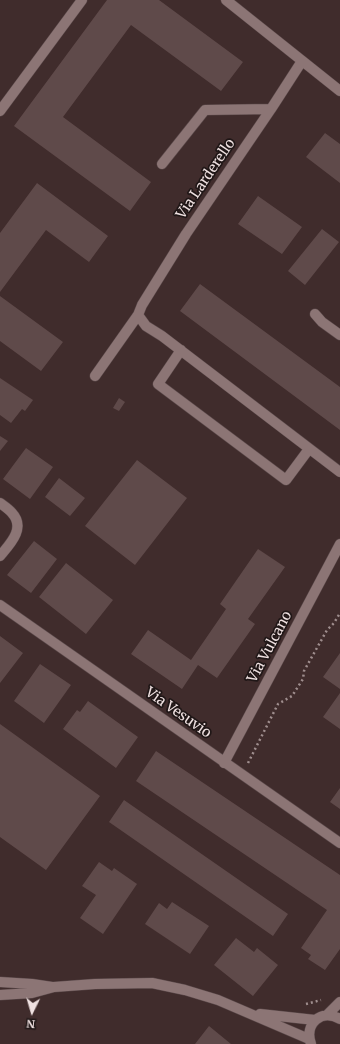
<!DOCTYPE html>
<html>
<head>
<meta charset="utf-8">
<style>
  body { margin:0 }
  #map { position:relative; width:340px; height:1044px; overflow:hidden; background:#402c2c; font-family:Merriweather,serif }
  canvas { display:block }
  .north { position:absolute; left:12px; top:992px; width:40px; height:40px; -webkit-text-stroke:3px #201717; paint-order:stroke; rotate:185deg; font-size:11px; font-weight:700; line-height:16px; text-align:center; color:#efe1e1 }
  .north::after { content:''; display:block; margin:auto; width:14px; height:18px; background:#efe1e1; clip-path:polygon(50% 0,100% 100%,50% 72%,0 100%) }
</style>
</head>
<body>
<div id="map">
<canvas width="340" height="1044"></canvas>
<div class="north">N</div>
</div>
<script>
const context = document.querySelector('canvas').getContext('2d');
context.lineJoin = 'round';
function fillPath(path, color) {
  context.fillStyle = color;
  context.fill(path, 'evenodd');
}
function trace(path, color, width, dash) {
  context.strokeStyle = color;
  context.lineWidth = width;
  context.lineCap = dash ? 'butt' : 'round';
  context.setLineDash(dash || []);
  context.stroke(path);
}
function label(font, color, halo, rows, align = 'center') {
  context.font = font + ' Merriweather,serif';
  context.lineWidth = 3.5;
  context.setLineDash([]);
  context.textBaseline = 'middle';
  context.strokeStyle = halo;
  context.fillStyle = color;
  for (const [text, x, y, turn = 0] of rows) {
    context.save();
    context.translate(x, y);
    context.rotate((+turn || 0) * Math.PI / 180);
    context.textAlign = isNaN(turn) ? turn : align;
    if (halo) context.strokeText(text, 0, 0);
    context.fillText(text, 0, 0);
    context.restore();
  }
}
fillPath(new Path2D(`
  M107,0H159L243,62L221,91L131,25L63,117L151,182L130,211L14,126Z
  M325,133L340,144V183L306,157Z
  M37,183L108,236L89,262L46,230L0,292V233Z
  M258,196L302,227L282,254L238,224Z
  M322,229L339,242L305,285L288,271Z
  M200,284L340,387V430L180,311Z
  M0,296L63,342L41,371L0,341Z
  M0,378L33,400L25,411L22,409L11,423L0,415Z
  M119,398L125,402L119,411L113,408Z
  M0,436L8,441L0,451Z
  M26,448L53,467L30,499L3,479Z
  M137,460L187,498L135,565L85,526Z
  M59,478L85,498L70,516L45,497Z
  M34,541L57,559L31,593L7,575Z
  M258,549L285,567L248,619L255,624L217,678L198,665L182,689L131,654L148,630L191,660L226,609L220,604Z
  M66,563L113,600L86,634L39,597Z
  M0,636L23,653L0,683Z
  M340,653V689L323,677Z
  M40,664L71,685L44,723L14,701Z
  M340,693V729L323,717Z
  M88,701L138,737L116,768L63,729L77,710L80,712Z
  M0,724L100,796L46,870L0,837Z
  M156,751L340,875V949L325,970L308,959L311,955L301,948L327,910L136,781Z
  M340,788V809L330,802Z
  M124,800L288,914L273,936L109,822Z
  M99,862L112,871L114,868L137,884L103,934L80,918L96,895L82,886Z
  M172,902L209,926L190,954L145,924L159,903L167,909Z
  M236,938L254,952L257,948L278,965L253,996L214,965Z
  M209,1026L231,1044H195Z`), '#5f4a4a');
const minor = new Path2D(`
  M226,0L340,91
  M0,111L82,0
  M162,164L205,110L271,109
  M315,314L322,322L340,335
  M138,315L146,326L162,336L340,472
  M181,350L158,384L286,480L309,449
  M95,376L138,315L142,305L186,234L271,109L302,61
  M0,503C4,506 9,509 12,513C26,528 10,544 0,556
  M0,605L340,843
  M224,763L340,544
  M0,982L32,984L52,987
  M0,995L32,993L54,987L95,984L152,983L185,990L218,1000L309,1039
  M260,1014L315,1020
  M327,1015L340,1002
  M311,1044C304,1024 321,1008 340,1019`);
trace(minor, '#5a494a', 11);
trace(new Path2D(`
  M248,763L278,704L292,696L303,679L304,671L327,630L334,623L340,613
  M306,1004L321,1000`), '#9f8e8e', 2.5, [2, 3]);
trace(minor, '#8c7575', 10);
label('14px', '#efe1e1', '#201717', [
  ["Via Larderello",206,179,-56],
  ["Via Vulcano",270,647,-62],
  ["Via Vesuvio",178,713,35]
]);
</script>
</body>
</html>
